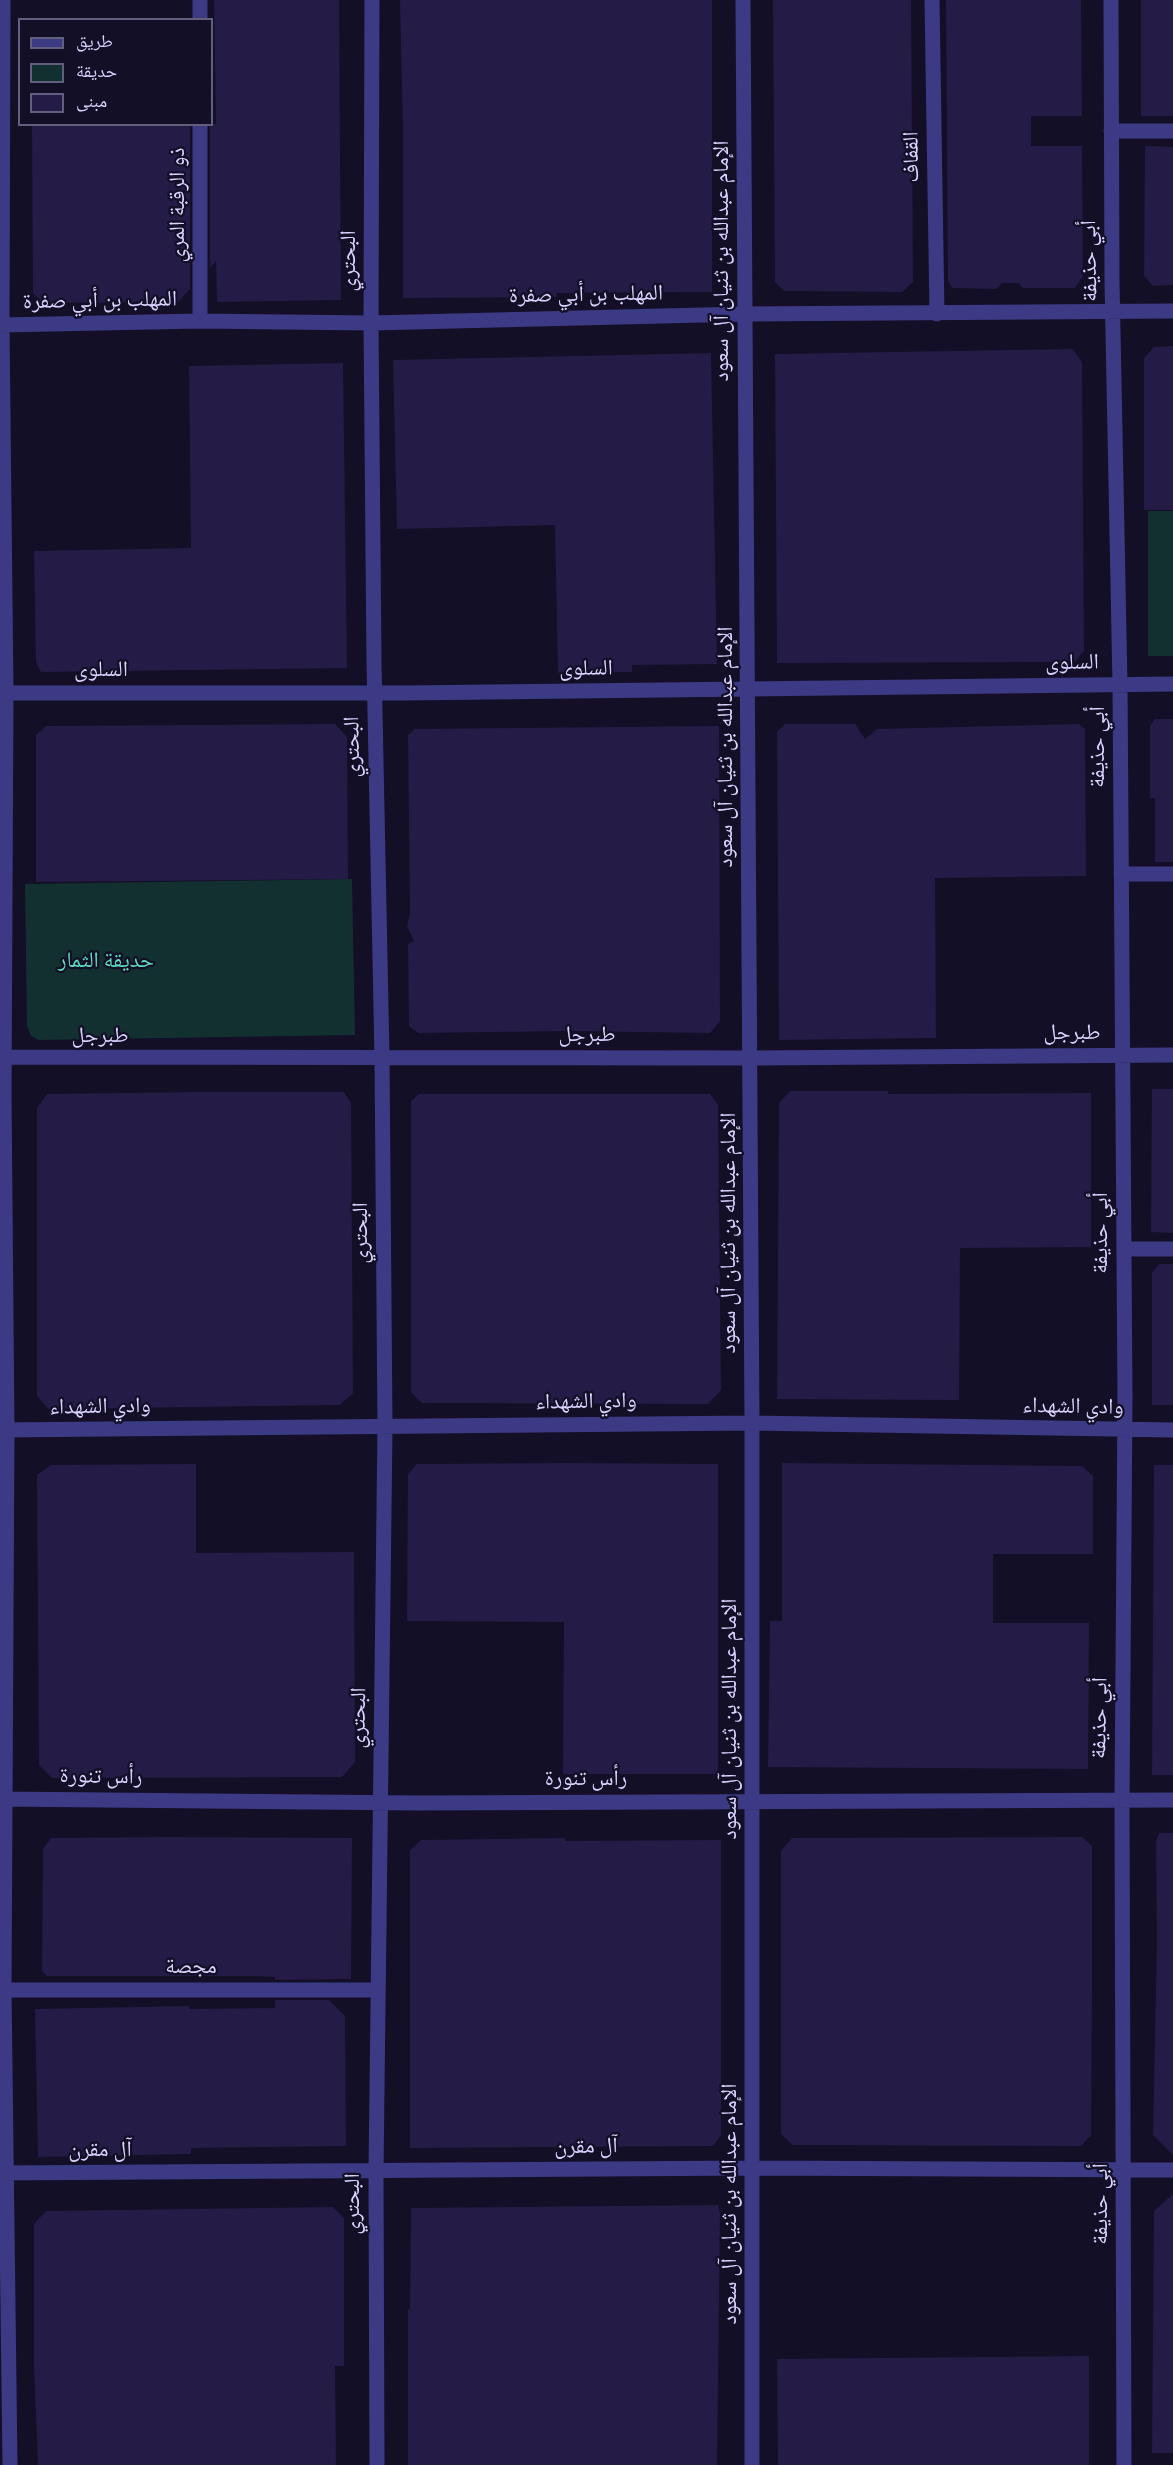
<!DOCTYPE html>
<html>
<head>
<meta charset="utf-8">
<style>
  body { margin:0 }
  #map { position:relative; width:1173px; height:2465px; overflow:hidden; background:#130f26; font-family:Signika,"Noto Naskh Arabic",sans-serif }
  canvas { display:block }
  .legend { position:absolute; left:18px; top:18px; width:195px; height:108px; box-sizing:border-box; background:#130f26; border:2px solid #625e7d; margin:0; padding:8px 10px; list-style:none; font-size:18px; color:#d9d4ff }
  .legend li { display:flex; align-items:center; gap:12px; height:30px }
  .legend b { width:30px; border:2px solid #625e7d }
</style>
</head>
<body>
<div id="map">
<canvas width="1173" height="2465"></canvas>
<ul class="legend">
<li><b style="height:8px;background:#3d3a85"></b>طريق</li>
<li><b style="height:16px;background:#12302f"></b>حديقة</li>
<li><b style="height:16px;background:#241b47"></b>مبنى</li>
</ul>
</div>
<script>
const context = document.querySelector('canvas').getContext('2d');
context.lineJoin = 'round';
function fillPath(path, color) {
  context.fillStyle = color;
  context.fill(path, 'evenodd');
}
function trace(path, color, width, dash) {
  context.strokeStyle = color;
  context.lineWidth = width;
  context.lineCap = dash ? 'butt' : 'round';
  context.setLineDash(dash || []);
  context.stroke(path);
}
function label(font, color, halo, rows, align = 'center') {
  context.font = font + ' Signika,"Noto Naskh Arabic",sans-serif';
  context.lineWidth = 4.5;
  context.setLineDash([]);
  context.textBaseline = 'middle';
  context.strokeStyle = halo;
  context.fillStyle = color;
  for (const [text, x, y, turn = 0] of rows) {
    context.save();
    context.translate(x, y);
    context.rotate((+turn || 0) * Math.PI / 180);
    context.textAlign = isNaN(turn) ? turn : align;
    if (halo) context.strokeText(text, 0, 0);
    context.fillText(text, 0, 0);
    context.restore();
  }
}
fillPath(new Path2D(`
  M1148,511H1173V656H1148Z
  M352,879L355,1035L39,1040L31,1036L27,1026L25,884Z`), '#12302f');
fillPath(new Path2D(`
  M214,0H339L341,300L217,302L216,261L210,268V124H216Z
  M400,0H712V292L557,293V297L403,298V134Z
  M773,0H911L913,282L902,292L784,291L775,282Z
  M946,0H1081L1082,116H1031V146H1082L1083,276L1075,288H1023L1018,283H1002L996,289L952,288L948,281Z
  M1141,0H1173V116H1141Z
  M32,124H190V289L178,302L43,303L33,293Z
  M1145,146L1173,147V285L1153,286L1144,276Z
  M1173,346V510H1144V358L1154,347Z
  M1073,349L1082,362L1084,651L1075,662L777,663L775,354Z
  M711,353L717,664L632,665V672L558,673L555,525L397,529L393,360Z
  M343,363L347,668L41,672L36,662L34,551L191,548L189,366Z
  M1155,719H1173V862H1155V798H1150V726Z
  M335,724L347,737L348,879L36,882V735L46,726Z
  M785,724H855L865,739L877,729L1079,724L1085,729L1086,876L935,878L936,1038L779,1040L777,732Z
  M719,726L720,1021L710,1033L567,1031L418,1033L409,1026L408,944L414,941L407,926L410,913L408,735L415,729Z
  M1152,1089H1173V1233L1151,1232Z
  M790,1091H888V1094L1091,1093V1247L960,1248L959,1400L777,1399L779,1103Z
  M198,1092H344L351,1103L353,1393L340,1405L48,1409L37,1396V1108L47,1094Z
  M419,1094H710L718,1105L721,1390L708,1404L422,1403L411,1392V1101Z
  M1159,1264H1173V1405H1152V1273Z
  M567,1463L718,1464V1774H563L564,1622L407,1621L408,1474L417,1464Z
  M782,1463L1082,1466L1093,1476V1554H993V1623H1089L1088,1769L768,1767L770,1621H782Z
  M196,1464V1553L354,1552L355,1762L342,1777L52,1778L39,1765L37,1475L51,1465Z
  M1154,1465H1173V1775H1152Z
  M1159,1833H1173V2155L1153,2135L1157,1940L1156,1842Z
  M166,1837L352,1838L351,1979L275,1980V1977L255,1976H47L42,1971L43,1849L51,1838Z
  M1082,1837L1092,1846V1992L1091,2135L1081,2146L793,2145L781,2134V1851L792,1838Z
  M565,1838V1841L721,1840V2135L713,2146L410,2148V1850L421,1840Z
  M275,2000H329L345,2016L346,2146L191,2148V2154L38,2157L35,2009L189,2006V2009L275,2008Z
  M1173,2194V2453H1152L1154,2211Z
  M718,2205L720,2214L717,2465H408V2309H410L411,2208Z
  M333,2207L344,2218V2366H335L336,2465H38L34,2367V2224L46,2211Z
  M1089,2356V2465H778L777,2359Z`), '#241b47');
trace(new Path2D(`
  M3,0L2,325L6,693L4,1093L7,1430L4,1990L10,2465
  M200,0V20
  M372,0L371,323L374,662L382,1057L385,1427L376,2171L377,2465
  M743,0L752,1423V2465
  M932,0L937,314
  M1111,0L1112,282L1120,684L1125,1398L1122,1801L1124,2465
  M200,124V321
  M1111,131H1173
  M0,325L200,321L371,323L745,314L1173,311
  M0,693H405L1173,684
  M1121,874H1173
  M0,1057L750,1058L1173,1055
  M1124,1249H1173
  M0,1430L752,1423L1173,1430
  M0,1799L418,1803L1173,1800
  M4,1990H377
  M0,2173L753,2168L1173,2170`), '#3d3a85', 15);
label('22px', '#d9d4ff', '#130f26', [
  ["القفاف",912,157,-91],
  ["ذو الرقبة المري",178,205,-90],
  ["البحتري",349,261,-90],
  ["الإمام عبدالله بن ثنيان آل سعود",722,261,-90],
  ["أبي حذيفة",1090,261,-91],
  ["المهلب بن أبي صفرة",586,295,-1],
  ["المهلب بن أبي صفرة",100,301,-1],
  ["السلوى",1072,663,-1],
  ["السلوى",586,669,-1],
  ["السلوى",101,670],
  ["البحتري",353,747,-91],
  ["الإمام عبدالله بن ثنيان آل سعود",726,747,-90],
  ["أبي حذيفة",1098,747,-90],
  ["طبرجل",1072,1033],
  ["طبرجل",587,1035],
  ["طبرجل",100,1036],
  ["البحتري",361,1233,-90],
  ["الإمام عبدالله بن ثنيان آل سعود",729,1233,-90],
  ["أبي حذيفة",1101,1233,-90],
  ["وادي الشهداء",586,1402,-1],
  ["وادي الشهداء",100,1407,-1],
  ["وادي الشهداء",1073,1407,1],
  ["البحتري",359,1718,-89],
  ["أبي حذيفة",1100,1718,-89],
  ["الإمام عبدالله بن ثنيان آل سعود",730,1719,-90],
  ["رأس تنورة",101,1777,1],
  ["رأس تنورة",586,1779],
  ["مجصة",191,1967],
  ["آل مقرن",586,2147,-1],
  ["آل مقرن",100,2150],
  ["البحتري",353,2204,-90],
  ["الإمام عبدالله بن ثنيان آل سعود",730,2204,-90],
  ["أبي حذيفة",1101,2204,-90]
]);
label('22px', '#5fe0c0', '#130f26', [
  ["حديقة الثمار",106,961]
]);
</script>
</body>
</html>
